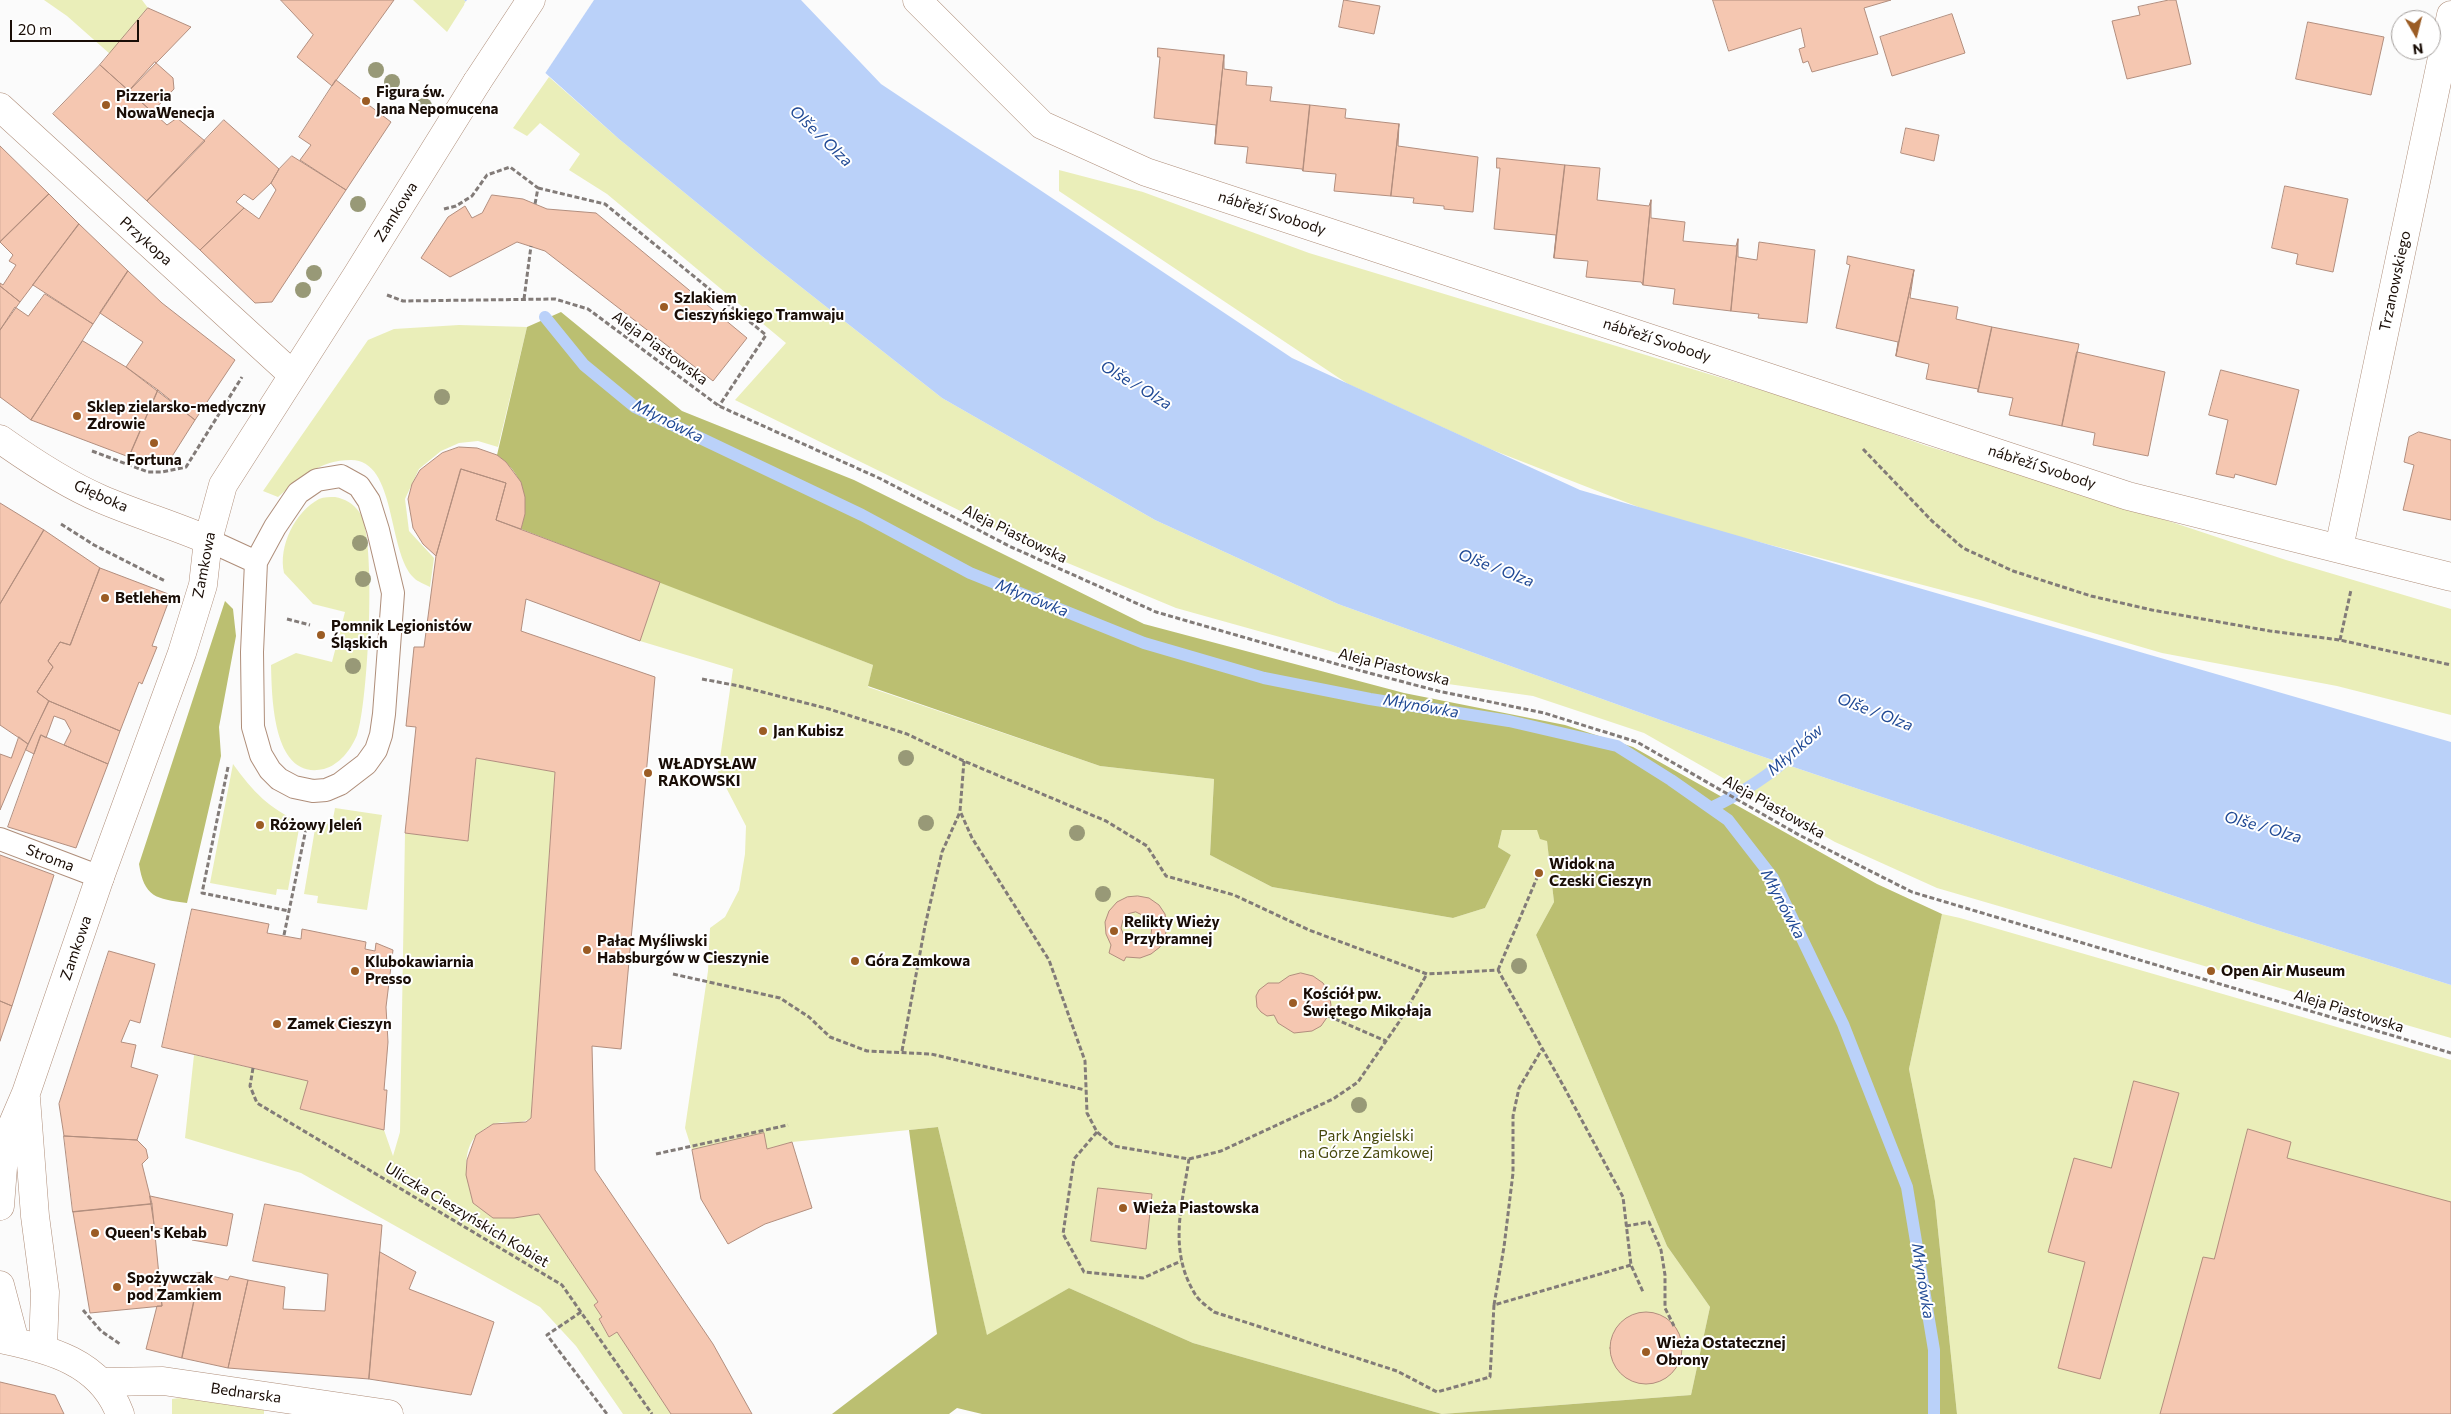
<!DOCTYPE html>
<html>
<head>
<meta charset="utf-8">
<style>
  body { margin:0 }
  #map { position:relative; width:2451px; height:1414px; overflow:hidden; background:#fbfbfb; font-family:Commissioner,sans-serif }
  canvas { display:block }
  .north { position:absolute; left:2391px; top:10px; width:50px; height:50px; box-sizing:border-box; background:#fff; border:1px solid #a39e9b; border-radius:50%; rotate:172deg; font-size:14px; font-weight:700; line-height:20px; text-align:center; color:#190d06 }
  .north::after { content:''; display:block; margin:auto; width:18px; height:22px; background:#9b5c24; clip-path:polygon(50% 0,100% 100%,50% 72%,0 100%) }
  .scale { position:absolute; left:10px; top:20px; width:129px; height:22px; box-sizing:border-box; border:2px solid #190d06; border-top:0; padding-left:6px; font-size:15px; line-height:18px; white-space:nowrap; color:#190d06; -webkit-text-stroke:4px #fff; paint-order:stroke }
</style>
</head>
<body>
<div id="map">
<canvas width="2451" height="1414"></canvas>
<div class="north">N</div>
<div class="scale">20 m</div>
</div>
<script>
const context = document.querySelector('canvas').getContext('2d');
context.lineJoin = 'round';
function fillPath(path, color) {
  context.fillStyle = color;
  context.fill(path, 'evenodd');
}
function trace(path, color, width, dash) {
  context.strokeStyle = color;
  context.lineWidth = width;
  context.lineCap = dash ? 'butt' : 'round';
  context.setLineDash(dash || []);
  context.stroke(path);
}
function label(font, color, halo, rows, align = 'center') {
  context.font = font + ' Commissioner,sans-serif';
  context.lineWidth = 4;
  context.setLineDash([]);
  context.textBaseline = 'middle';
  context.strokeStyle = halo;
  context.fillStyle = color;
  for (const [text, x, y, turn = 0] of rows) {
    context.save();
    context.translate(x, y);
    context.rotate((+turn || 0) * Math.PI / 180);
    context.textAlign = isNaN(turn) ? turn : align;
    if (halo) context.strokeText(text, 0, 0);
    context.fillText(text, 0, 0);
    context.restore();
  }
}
fillPath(new Path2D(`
  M44,0H142L148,8L110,54L67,16Z
  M413,0H464L466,2L447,32Z
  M549,77L619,139L763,257L942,398L1155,520L1338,604L1755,754L2257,924L2451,985V1038L1937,888L1835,842L1644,733L1533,696L1448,684L1176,608L1058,559L735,400L786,343L607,194L569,170L580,154L540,123L527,136L513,128Z
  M1059,170L1143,192L1309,253L1811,405L1927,446L2087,494L2286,560L2451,609V715L2337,686L2162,653L1980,600L1664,517L1490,449L1348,384L1059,191Z
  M459,325L527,327L498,447L478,441L459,443L441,451L419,469L405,499L409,531L434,558L430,587C425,584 418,582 414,578C387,552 397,460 351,460C320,460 300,478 278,497L263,491L368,340L394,329Z
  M335,497C345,499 353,503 360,513C377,537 368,705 357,735C351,750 339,765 324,769C272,781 272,696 271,665L296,653L332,662L345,612L313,604L284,573C278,546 295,512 319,499C324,497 330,497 335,497Z
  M660,582L873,665L868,687L1100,766L1214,779L1210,855L1272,887L1453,918L1485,908L1511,855L1498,847L1502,830H1537L1547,840L1554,902L1536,935L1667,1246L1710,1307L1691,1395L1442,1414L1193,1343L1069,1288L987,1336L938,1127L792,1142L767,1149L763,1134L692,1150L685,1128L708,971L710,928L725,917L739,890L745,854L746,826L718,772L733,669L640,641Z
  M476,758L555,772L531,1118C522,1125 508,1121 497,1123C492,1124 488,1127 483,1130C458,1146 467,1180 473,1203L493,1218H514L539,1214L598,1302L594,1305L602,1317L599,1320L609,1337L617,1332L671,1414H623L576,1346L540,1307L301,1173L185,1138L194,1055L308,1081L300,1109L384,1130L393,1156L400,1132L405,833L468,841Z
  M233,764C254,793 268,807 300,823L288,890L277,889L276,895L210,883Z
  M335,808L382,815L367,910L317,903L318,896L304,894L316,823L332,824Z
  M1942,914L1960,918L2451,1060V1414H1957L1935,1201L1909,1069Z
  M188,1397L264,1407V1414H172V1399Z`), '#eaeeb9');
fillPath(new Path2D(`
  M561,312L682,411L854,480L1144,624L1404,693L1565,725L1633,747L1877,884L1942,914L1909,1069L1935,1201L1957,1414H982L957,1408L949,1414H832L937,1334L909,1130L938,1127L987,1335L1069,1288L1193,1343L1442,1414L1691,1395L1710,1307L1667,1246L1536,935L1554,902L1547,841L1540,839L1537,830H1502L1498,847L1511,855L1485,908L1453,918L1272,887L1210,855L1214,779L1100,766L868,686L873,665L521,529C530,499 523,474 497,455L527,327Z
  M225,601L233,609L236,636L219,727L221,756L187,903C156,899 144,897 139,864Z`), '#bbbf71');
fillPath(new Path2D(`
  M464,0H801L881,84L1292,358L1580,490L2451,742V985L2257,924L1755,754L1338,604L1155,520L942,398L763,257L619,139Z`), '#bad1f9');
fillPath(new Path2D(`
  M467,0H594L544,75L464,4Z`), '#fbfbfb');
trace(new Path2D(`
  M545,317L584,365L635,407L862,515L970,573L1144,643L1264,678L1370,699L1509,721L1617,746L1671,780L1728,820L1773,878L1843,1024L1907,1187L1934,1350V1414
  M1711,808C1742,793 1769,776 1794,753`), '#bad1f9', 12);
const building = new Path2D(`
  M281,0H394L332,86L297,57L313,35Z
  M1344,0L1380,6L1374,34L1339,27Z
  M1713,0H1891L1864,8L1878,54L1812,72L1808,61L1803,63L1799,49L1805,47L1801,28L1729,51Z
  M2169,0H2176L2191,64L2127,79L2112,21L2140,15L2138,7Z
  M148,8L191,27L129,91L100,65Z
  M1952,14L1965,53L1892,76L1880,37Z
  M2308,22L2384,37L2371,95L2296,79Z
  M1158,48L1224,55L1215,144L1216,125L1154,118L1160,57H1158Z
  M1224,55V69L1247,72L1246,85L1272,87L1270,101L1310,105L1303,171L1302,169L1246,163L1248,147L1215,144Z
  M155,62L173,78L174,89L152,112L129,91Z
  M100,65L167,125L177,118L205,141L147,201L53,114Z
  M336,80L391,122L346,190L300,160L311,145L299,137Z
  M1310,105L1346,109L1345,118L1399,124L1391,196L1334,191L1336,174L1303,171Z
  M224,120L279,169L271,183L253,200L244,194L236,202L244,208L200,250L147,201Z
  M1399,124L1398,146L1478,157L1473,212L1444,209V206L1413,203L1414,198L1391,196Z
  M1906,128L1939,135L1934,161L1901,153Z
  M0,146L49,194L0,242Z
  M292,156L346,190L272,302L255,303L200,250L244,208L259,219L276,190L271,183L279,169Z
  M1497,158L1565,165L1554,258L1556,235L1494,229L1500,168H1497Z
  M1565,165L1600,168L1597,200L1649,206L1651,200L1643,285L1641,282L1586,277L1588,261L1554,258Z
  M2285,186L2348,199L2333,272L2296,264L2298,254L2272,248Z
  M49,194L79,224L20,302L0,286V283L3,285L16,265L9,261L13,255L0,242Z
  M492,195L523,199L547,209L596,213L747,338L713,381L545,251L517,242L450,277L421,258L448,217L465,206L472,218L482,213Z
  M1651,200V218L1685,222L1683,241L1736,246L1738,239L1731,311L1673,304L1675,289L1643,285Z
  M79,224L128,271L93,324L33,285Z
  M1738,239V257L1757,260L1759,242L1815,250L1807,323L1758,318L1759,314L1731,311Z
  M1848,256L1914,270L1896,356L1898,342L1836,328L1850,265L1847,264Z
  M1914,270L1910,298L1958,307L1956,319L1992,327L1978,392V389L1926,379L1929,364L1896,356Z
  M128,271L162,303L235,360L195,420L126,367L143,342L100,313Z
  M0,286L20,302L0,330Z
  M45,294L93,324L31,420L0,397V330L15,307L28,316Z
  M1992,327L2079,344L2062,426L2009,415L2013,398L1978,392Z
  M83,341L126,367L158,390L129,457L31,420Z
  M2077,352L2165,372L2148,456L2093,445L2095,433L2062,426Z
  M2221,370L2299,390L2276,485L2235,474L2234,478L2216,474L2228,420L2209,415Z
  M158,390L195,420L171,458L148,464L129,457Z
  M2419,432L2451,440V520L2403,510L2414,465L2404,462L2409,437Z
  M459,447L477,448L497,455L506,462L521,482L525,497V514L521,529L496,520L506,483L461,469L436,556L423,544L413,528L408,499L412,484L420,470L442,453Z
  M461,469L506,483L496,520L660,582L640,641L526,599L521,631L655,677L621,1049L592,1046L595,1170L713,1344L752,1414H671L617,1332L609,1337L599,1319L602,1317L594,1305L598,1302L539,1214L514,1218H493L473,1203L466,1175L467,1160L476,1135L493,1124L526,1122L531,1118L555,772L476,758L468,841L405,833L416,727L406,726L414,647H424L436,556Z
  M0,503L44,530L0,604Z
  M44,530L100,568L70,645L60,642L48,661L53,667L37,692L49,701L28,744L0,725V604Z
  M100,568L171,595L152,646L157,647L142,684L139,682L120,731L49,701L37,692L53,667L48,661L60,642L70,645Z
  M49,701L120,731L108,764L64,745L71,731L65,720L54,716L46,738L41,735L34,754L26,750Z
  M41,735L108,764L76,848L8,827Z
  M19,737L28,744L0,810V754L11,758Z
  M0,855L54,875L12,1006L0,1001Z
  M1138,896L1149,898L1159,905L1165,914L1167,926L1165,937L1160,947L1151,954L1140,958L1126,957L1124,961L1109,953L1111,945L1106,934L1105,922L1109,911L1117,902L1127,897ZM1136,912L1150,919L1152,927L1151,934L1145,940L1137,943L1130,941L1124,936L1121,928L1123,920L1128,914Z
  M192,909L269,924L267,933L301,939L302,929L366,942L365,949L375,951L376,943L393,950L386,1007L388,1042L384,1090H387L384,1130L300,1109L308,1081L162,1047Z
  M109,951L155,964L140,1023L130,1020L121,1042L136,1045L131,1067L158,1075L137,1140L64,1136L59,1104Z
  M1301,973L1313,976L1323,983L1329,993L1331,1005L1328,1016L1321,1026L1312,1031L1294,1033L1278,1023L1274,1015L1267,1016L1261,1012L1257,1007L1256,996L1259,990L1268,983H1279L1289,976Z
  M0,1001L12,1006L0,1041Z
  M2134,1081L2179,1093L2100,1379L2058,1368L2085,1262L2048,1252L2074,1158L2111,1168Z
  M2248,1129L2291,1142L2287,1158L2451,1202V1414H2160L2203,1257L2214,1259Z
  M764,1133L767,1149L792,1142L812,1208L765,1224L728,1244L701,1199L692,1150Z
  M64,1136L137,1140L146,1149L148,1158L142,1164L152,1204L73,1212Z
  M1098,1188L1152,1194L1146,1249L1091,1241Z
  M150,1196L233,1214L227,1246L192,1240L194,1231L155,1228Z
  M152,1204L162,1306L90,1313L73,1212Z
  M265,1204L382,1225L369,1379L228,1368L248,1280L285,1287L283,1309L325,1311L328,1274L253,1261Z
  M380,1252L416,1272L409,1289L494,1322L471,1395L369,1379Z
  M200,1273L228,1280L230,1276L248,1280L228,1368L182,1358Z
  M200,1273L182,1358L146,1349L157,1306H162L159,1280Z
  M1610 1348a36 36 0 1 1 72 0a36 36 0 1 1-72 0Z
  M0,1382L55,1395L64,1414H0Z`);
fillPath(building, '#f5c7b1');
trace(building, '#b28e7e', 1);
const service = new Path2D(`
  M341,476L359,486L369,501L378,530L393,593L384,714L381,735L376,750L366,764L340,784L326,790L313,791L294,787L279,779L270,770L261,755L253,727L252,652L256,562L275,527L298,493L317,480Z
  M208,540L256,562
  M0,839L100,877`);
const minor = new Path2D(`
  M917,0L1042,125L1146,172L2128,496L2451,577
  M0,107L293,375
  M0,439C31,461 66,484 101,499C136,514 173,525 208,540
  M2339,548L2451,15
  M100,877L182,653L203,585L208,540L223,485L357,275L477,82
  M102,1382L163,1381L389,1414`);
const tertiary = new Path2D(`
  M477,82L531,0
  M26,1098L35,1216L45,1292L43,1348
  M0,1206L5,1142L26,1093L100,877
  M0,1285L15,1342
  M0,1339C49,1349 101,1362 120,1414`);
trace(service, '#af8e7a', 24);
trace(minor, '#af8e7a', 29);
trace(tertiary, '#af8e7a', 29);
trace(new Path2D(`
  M538,188L605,204L766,335L719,406
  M444,209L456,206L472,196L487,175L510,167L538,188L535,204
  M387,295L403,301L555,299L588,309L719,406L881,479L1009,546L1156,612L1354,669L1438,691L1544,713L1637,742L1799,835L1912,892L2451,1053
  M524,299L531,246
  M1863,449L1932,521L1963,548L2013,571L2091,596L2152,610L2270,631L2340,640L2451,665
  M92,451L148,472H162L186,467L242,377
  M61,524L94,545L165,581
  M287,619L310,625
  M2340,640L2351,590
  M702,679L739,686L829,709L907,734L964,761L1106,821L1147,846L1166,876L1234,895L1309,930L1427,974L1498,970L1564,1087L1623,1197L1631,1265L1643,1292
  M964,761L960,811L972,838L1049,960L1085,1061L1087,1113L1097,1132L1114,1146L1189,1159C1182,1206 1168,1250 1195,1294C1199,1301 1208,1307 1214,1312L1397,1371L1437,1392L1490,1377L1494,1305L1631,1265
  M228,767L202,893L289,911
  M284,935L307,824
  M1498,970L1539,873
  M673,974L780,998L809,1017L830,1037L867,1051L931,1054L1085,1090
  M1328,1016L1386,1041
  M902,1051L925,926L942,852L960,812
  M253,1068L250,1086L257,1103L562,1285L652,1414
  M1097,1132L1074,1159L1063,1234L1084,1272L1143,1278L1181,1261
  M656,1154L788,1125
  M1189,1159L1221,1151L1333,1099L1358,1082L1399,1022L1427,974
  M1626,1226L1649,1222L1661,1250L1665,1275V1308L1674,1326
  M1494,1305L1504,1247L1513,1173V1116L1519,1088L1542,1049
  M83,1310L101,1331L120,1344
  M581,1312L547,1335L607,1414`), '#827b78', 3, [5, 2.5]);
trace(service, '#fff', 22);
trace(minor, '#fff', 28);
trace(tertiary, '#fff', 28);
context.fillStyle = '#989977';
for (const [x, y] of [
  [376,70],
  [392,82],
  [424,106],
  [358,204],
  [314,273],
  [303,290],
  [442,397],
  [360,543],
  [363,579],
  [353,666],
  [906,758],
  [926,823],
  [1077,833],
  [1103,894],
  [1519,966],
  [1359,1105]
]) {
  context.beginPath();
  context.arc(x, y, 8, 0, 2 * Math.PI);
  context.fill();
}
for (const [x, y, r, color] of [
  [366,101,5,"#9b5c24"],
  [106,105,5,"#9b5c24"],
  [664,307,5,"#9b5c24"],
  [77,416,5,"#9b5c24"],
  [154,443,5,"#9b5c24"],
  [105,598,5,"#9b5c24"],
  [321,635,5,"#9b5c24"],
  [763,731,5,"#9b5c24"],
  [648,773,5,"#9b5c24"],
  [260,825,5,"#9b5c24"],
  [1539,873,5,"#9b5c24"],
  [1114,931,5,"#9b5c24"],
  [587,950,5,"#9b5c24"],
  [855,961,5,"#9b5c24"],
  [355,971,5,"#9b5c24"],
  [2211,971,5,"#9b5c24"],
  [1293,1003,5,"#9b5c24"],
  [277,1024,5,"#9b5c24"],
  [1123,1208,5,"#9b5c24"],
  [95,1233,5,"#9b5c24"],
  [117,1287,5,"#9b5c24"],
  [1646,1352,5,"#9b5c24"]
]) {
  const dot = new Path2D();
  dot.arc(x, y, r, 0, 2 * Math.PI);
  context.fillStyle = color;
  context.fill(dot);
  trace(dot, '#fff', 2);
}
label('bold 15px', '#190d06', '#fff', [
  ["Figura św.",376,92],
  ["Jana Nepomucena",376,109],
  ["Pizzeria",116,96],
  ["NowaWenecja",116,113],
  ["Szlakiem",674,298],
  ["Cieszyńskiego Tramwaju",674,315],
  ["Sklep zielarsko-medyczny",87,407],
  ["Zdrowie",87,424],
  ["Fortuna",154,460,"center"],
  ["Betlehem",115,598],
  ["Pomnik Legionistów",331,626],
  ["Śląskich",331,643],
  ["Jan Kubisz",773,731],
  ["WŁADYSŁAW",658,764],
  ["RAKOWSKI",658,781],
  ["Różowy Jeleń",270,825],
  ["Widok na",1549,864],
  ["Czeski Cieszyn",1549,881],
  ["Relikty Wieży",1124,922],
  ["Przybramnej",1124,939],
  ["Pałac Myśliwski",597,941],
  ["Habsburgów w Cieszynie",597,958],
  ["Góra Zamkowa",865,961],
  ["Klubokawiarnia",365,962],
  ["Presso",365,979],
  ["Open Air Museum",2221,971],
  ["Kościół pw.",1303,994],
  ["Świętego Mikołaja",1303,1011],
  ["Zamek Cieszyn",287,1024],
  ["Wieża Piastowska",1133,1208],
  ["Queen's Kebab",105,1233],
  ["Spożywczak",127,1278],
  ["pod Zamkiem",127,1295],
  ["Wieża Ostatecznej",1656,1343],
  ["Obrony",1656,1360]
], 'left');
label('15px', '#190d06', '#fff', [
  ["Zamkowa",396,212,-58],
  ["nábřeží Svobody",1272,213,18],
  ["Przykopa",146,241,42],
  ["Trzanowskiego",2395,281,-78],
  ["nábřeží Svobody",1657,340,18],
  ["Aleja Piastowska",660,348,36],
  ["nábřeží Svobody",2042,467,18],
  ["Głęboka",101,496,24],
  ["Aleja Piastowska",1015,534,26],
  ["Zamkowa",204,565,-79],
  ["Aleja Piastowska",1394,667,14],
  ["Aleja Piastowska",1774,807,29],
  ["Stroma",50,858,21],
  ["Zamkowa",76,948,-71],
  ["Aleja Piastowska",2349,1011,17],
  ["Uliczka Cieszyńskich Kobiet",467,1215,31],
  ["Bednarska",246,1393,8]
]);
label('15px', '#47480b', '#fff', [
  ["Park Angielski",1366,1136],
  ["na Górze Zamkowej",1366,1153]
]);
label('italic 16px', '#214a95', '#fff', [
  ["Olše / Olza",821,136,44],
  ["Olše / Olza",1136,385,31],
  ["Młynówka",668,421,27],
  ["Olše / Olza",1496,568,21],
  ["Młynówka",1032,598,22],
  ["Młynówka",1421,706,10],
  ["Olše / Olza",1875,712,21],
  ["Młynków",1795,750,-41],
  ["Olše / Olza",2263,827,16],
  ["Młynówka",1783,904,62],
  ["Młynówka",1923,1281,81]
]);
</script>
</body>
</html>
